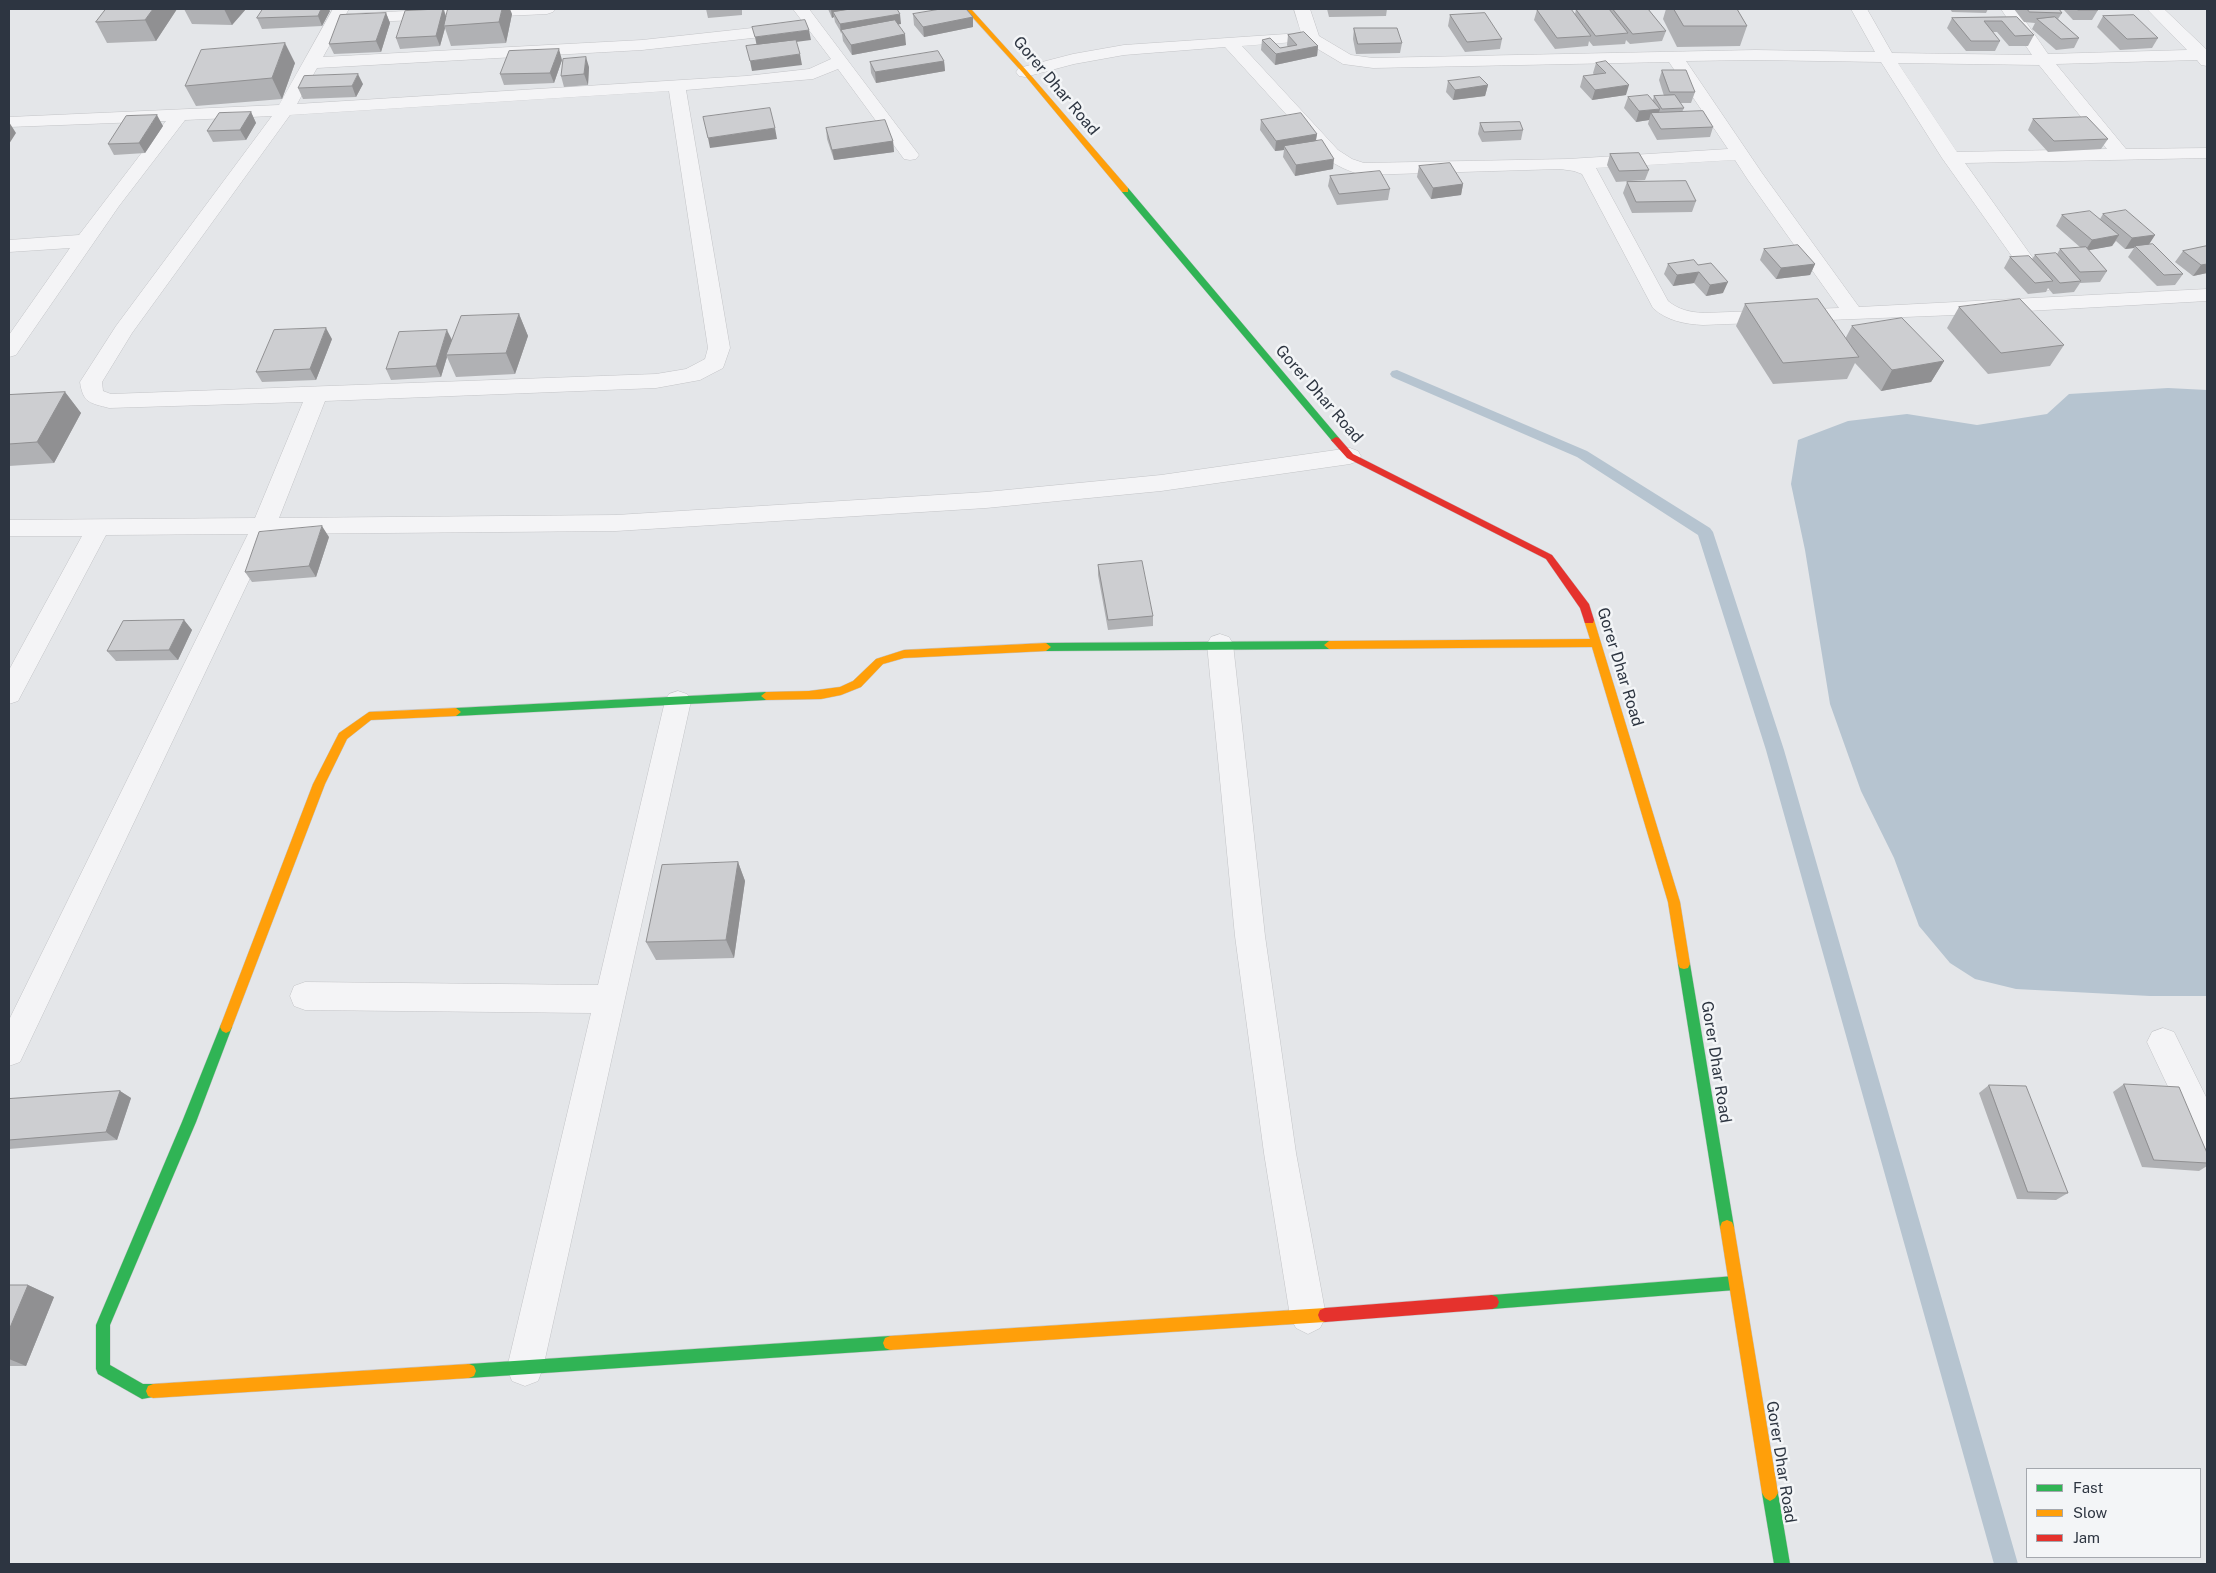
<!DOCTYPE html>
<html>
<head>
<meta charset="utf-8">
<style>
  body { margin:0 }
  #map { position:relative; width:2216px; height:1573px; overflow:hidden; background:#e4e6e9; font-family:"Public Sans",sans-serif }
  canvas { display:block }
  .frame { position:absolute; inset:0; border:10px solid #2d3541; pointer-events:none }
  .legend { position:absolute; left:2026px; top:1468px; width:175px; height:90px; box-sizing:border-box; background:#f3f5f7; border:1px solid #a4a8ae; margin:0; padding:6px 9px; list-style:none; font-size:15px; color:#2d3541 }
  .legend li { display:flex; align-items:center; gap:10px; height:25px }
  .legend b { width:25px; border:1px solid #a4a8ae }
</style>
</head>
<body>
<div id="map">
<canvas width="2216" height="1573"></canvas>
<div class="frame"></div>
<ul class="legend">
<li><b style="height:6px;background:#30b455"></b>Fast</li>
<li><b style="height:6px;background:#ff9f0a"></b>Slow</li>
<li><b style="height:6px;background:#e5322d"></b>Jam</li>
</ul>
</div>
<script>
const context = document.querySelector('canvas').getContext('2d');
context.lineJoin = 'round';
function fillPath(path, color) {
  context.fillStyle = color;
  context.fill(path, 'evenodd');
}
function trace(path, color, width, dash) {
  context.strokeStyle = color;
  context.lineWidth = width;
  context.lineCap = dash ? 'butt' : 'round';
  context.setLineDash(dash || []);
  context.stroke(path);
}
function label(font, color, halo, rows, align = 'center') {
  context.font = font + ' "Public Sans",sans-serif';
  context.lineWidth = 5;
  context.setLineDash([]);
  context.textBaseline = 'middle';
  context.strokeStyle = halo;
  context.fillStyle = color;
  for (const [text, x, y, turn = 0] of rows) {
    context.save();
    context.translate(x, y);
    context.rotate((+turn || 0) * Math.PI / 180);
    context.textAlign = isNaN(turn) ? turn : align;
    if (halo) context.strokeText(text, 0, 0);
    context.fillText(text, 0, 0);
    context.restore();
  }
}
fillPath(new Path2D(`
  M2168,388L2207,390V996H2150L2016,989L1975,979L1950,963L1919,926L1894,858L1861,791L1830,704L1805,550L1791,484L1798,440L1848,421L1907,414L1977,425L2047,414L2069,394Z`), '#b6c4d0');
fillPath(new Path2D(`
  M1397,370L1587,451L1710,528L1713,532L1784,750L2018,1564H1994L1766,750L1698,535L1577,457L1392,377L1390,374L1392,371Z`), '#b6c4d0');
const street = new Path2D(`
  M333,9H349L346,14L445,9H555L553,12L547,14L349,23L343,21L323,57L642,40L789,24L795,26L797,29L795,32L789,34L642,50L317,68L297,104L746,76L809,69L831,59L793,9H809L919,155L916,159L910,160L904,159L838,69L813,79L686,90L730,348L723,368L700,380L656,388L325,401L279,518L616,515L986,492L1161,475L1350,448L1358,451L1361,456L1358,461L1350,464L1161,491L986,508L616,531L271,534L20,1062L9,1066V1020L248,534L106,535L18,701L9,704V670L82,536H9V520L255,518L303,402L109,408C90,403 83,403 80,382L116,326L272,116L185,120L119,206L16,355L9,357V335L70,248L9,252V240L79,235L166,121L9,127V117L279,105ZM669,91L708,348L705,359L686,369L656,374L111,394L103,391L102,382L132,333L290,115Z
  M1294,9H1310L1319,36L1351,55L1373,58L1755,50L1875,52L1851,9H1867L1892,53L2032,55L2001,9H2017L2048,54L2187,50L2147,9H2164L2207,50V66L2201,65L2197,60L2056,64L2126,149L2207,148V158L1965,163L2035,261L2055,285L2052,289L2045,291L2038,289L2021,269L1942,158L1881,62L1755,60L1686,61L1762,173L1859,307L2207,289V301L1955,315L1703,325C1685,324 1667,321 1653,308L1582,174L1574,171L1560,169L1362,175C1348,171 1337,166 1326,158L1225,47L1124,55L1074,64L1025,77L1019,76L1016,72L1019,68L1073,54L1124,45L1301,33ZM1295,42L1311,45L1343,64L1373,68L1669,62L1728,149L1568,159L1364,163L1352,159L1338,150L1242,46ZM1898,63L2039,65L2107,149L1957,152ZM1735,160L1748,180L1839,308L1703,313C1690,312 1679,310 1668,301L1596,168Z
  M1220,634L1229,637L1233,644L1265,936L1296,1153L1326,1316L1320,1328L1308,1334L1296,1328L1290,1316L1264,1153L1235,936L1207,644L1211,637Z
  M678,691L687,694L691,701L543,1368L538,1381L525,1386L512,1381L507,1368L591,1013L305,1010L294,1006L290,996L294,986L305,982L598,985L665,701L669,694Z
  M2163,1028L2174,1032L2207,1099V1149L2195,1144L2147,1042L2152,1032Z`);
const fast = new Path2D(`
  M1122,188H1128L1339,438V442H1333L1122,192Z
  M1329,641L1334,645L1329,649L1046,651L1041,647L1046,643Z
  M766,692L771,696L766,700L456,716L451,712L456,708Z
  M1684,959L1688,960L1690,964L1734,1227L1732,1232L1727,1234L1722,1232L1720,1227L1678,964L1680,960Z
  M226,1021L230,1023L232,1027L196,1122L110,1325V1365L143,1384H153L158,1386L160,1391L158,1396L142,1399L98,1374L96,1369V1325L182,1122L220,1027L222,1023Z
  M1735,1276L1740,1278L1742,1283L1740,1288L1735,1290L1492,1309L1487,1307L1485,1302L1487,1297L1492,1295Z
  M890,1336L895,1338L897,1343L895,1348L890,1350L469,1378L464,1376L462,1371L464,1366L469,1364Z
  M1770,1485L1775,1488L1778,1493L1790,1564H1774L1762,1493L1765,1488Z`);
const slow = new Path2D(`
  M965,9H971L1027,71L1128,188V192H1122L1023,73Z
  M1589,616L1594,620L1680,902L1690,964L1688,968L1684,969L1680,968L1678,964L1668,902L1592,647L1329,649L1324,645L1329,641L1590,639L1584,620Z
  M1046,643L1051,647L1046,651L904,658L883,664L861,687L841,695L821,699L766,700L761,696L766,692L809,691L840,687L853,681L876,659L904,650Z
  M456,708L461,712L456,716L371,720L347,739L325,784L232,1027L230,1031L226,1033L222,1031L220,1027L313,784L339,733L369,712Z
  M1727,1220L1732,1222L1734,1227L1778,1493L1775,1498L1770,1501L1765,1498L1762,1493L1720,1227L1722,1222Z
  M1325,1308L1330,1310L1332,1315L1330,1320L1325,1322L890,1350L885,1348L883,1343L885,1338L890,1336Z
  M469,1364L474,1366L476,1371L474,1376L469,1378L153,1398L148,1396L146,1391L148,1386L153,1384Z`);
const jam = new Path2D(`
  M1336,437L1339,438L1353,454L1552,555L1589,604L1594,620L1593,623H1585L1580,608L1546,559L1347,458L1331,440Z
  M1492,1295L1497,1297L1499,1302L1497,1307L1492,1309L1325,1322L1320,1320L1318,1315L1320,1310L1325,1308Z`);
trace(street, '#c3c4c7', 1);
trace(fast, '#c3c4c7', 1);
trace(slow, '#c3c4c7', 1);
trace(jam, '#c3c4c7', 1);
fillPath(street, '#f4f4f6');
fillPath(fast, '#30b455');
fillPath(slow, '#ff9f0a');
fillPath(jam, '#e5322d');
fillPath(new Path2D(`
  M106,9H177L156,41L107,43L96,22Z
  M184,9H246L232,25L192,24Z
  M444,9L446,16L512,14L506,43L451,46L445,28L440,46L400,49L396,38Z
  M706,9H742V15L708,18Z
  M828,9H897L901,24H898L906,45L852,55L843,41L842,34L835,22L834,17L832,18Z
  M1327,9H1387L1386,16L1329,17Z
  M1576,9L1610,10V9H1648L1666,31L1662,41L1630,44L1626,40L1625,44L1593,46L1589,41L1588,46L1555,49L1534,20L1537,10L1575,14Z
  M1666,9H1737L1747,26L1740,46L1677,47L1663,19Z
  M1950,9H1988L1986,13L1952,12Z
  M2014,9H2059L2062,13L2058,19L2079,38L2074,48L2056,50L2032,29L2035,23L2024,22Z
  M2063,9H2097L2098,10L2092,20H2073Z
  M330,11L322,26L262,29L257,18Z
  M386,13L390,23L381,52L334,54L329,44Z
  M913,14L973,17V27L924,37L914,25Z
  M1450,15L1502,39L1500,49L1465,52L1448,26Z
  M2103,16L2158,38L2152,48L2120,50L2097,27Z
  M2017,17L2034,35L2028,46H2009L1997,32H1993L2000,41L1995,51H1966L1947,28L1952,18Z
  M1354,28L1402,43L1400,53L1356,54L1353,39Z
  M1288,35L1318,46L1317,56L1275,65L1261,50L1262,40L1280,48L1288,47L1287,45Z
  M562,60L554,83L504,85L500,74Z
  M944,61L945,71L876,83L871,73L870,62Z
  M295,63L282,99L196,106L185,86Z
  M1596,63L1626,95L1592,100L1580,87L1583,76L1594,75L1593,73Z
  M589,67L588,85L564,87L561,76Z
  M1662,70L1695,92L1691,103H1680L1684,108L1682,112L1713,127L1710,137L1657,140L1648,124L1649,120L1636,122L1624,108L1628,97L1653,100L1654,96H1664L1659,80Z
  M1448,81L1488,85L1485,96L1453,100L1446,92Z
  M363,84L356,97L303,99L298,88Z
  M251,112L256,123L246,140L213,142L207,131Z
  M2033,119L2108,139L2101,149L2048,152L2028,130Z
  M1261,120L1317,134L1316,141L1333,169L1295,176L1283,157L1284,150L1275,151L1260,130Z
  M1480,123L1523,130L1521,140L1482,142L1478,134Z
  M163,126L145,153L114,155L108,144Z
  M826,128L893,141L894,152L834,160L827,139Z
  M1610,154L1649,170L1645,180L1616,182L1607,165Z
  M1419,166L1463,184L1461,195L1431,199L1417,177Z
  M1330,176L1390,189L1388,200L1337,205L1328,186Z
  M1627,182L1696,201L1692,212L1632,213L1623,193Z
  M2103,214L2155,235L2148,245L2183,274L2175,285L2157,286L2128,257L2134,248L2125,249L2116,241L2112,246L2088,250L2107,271L2100,282L2080,283L2074,292L2053,294L2048,288L2046,292L2028,294L2004,268L2010,257L2032,259L2035,255L2057,254L2060,249L2081,248L2056,226L2062,215L2100,219Z
  M2207,246V273L2193,276L2175,262L2183,251Z
  M1764,249L1815,264L1810,275L1776,279L1760,260Z
  M1668,264L1698,265L1723,293L1706,296L1694,283L1673,286L1664,274Z
  M1745,304L1845,339L1852,326L1944,361L1931,382L1881,391L1855,363L1847,379L1773,384L1736,326Z
  M1959,307L2064,345L2050,366L1988,374L1947,328Z
  M519,314L528,336L515,374L456,377L447,357L441,377L391,380L386,369L452,340Z
  M332,339L316,380L262,382L256,372Z
  M65,392L81,413L54,463L9,466V395Z
  M329,537L316,577L252,582L245,572Z
  M1098,565L1153,616V626L1108,630L1098,575Z
  M184,620L192,630L178,660L116,661L107,651Z
  M738,862L745,881L734,958L656,960L646,942Z
  M2124,1084L2207,1153V1166L2199,1171L2142,1167L2113,1092Z
  M1989,1085L2068,1193L2056,1200L2017,1199L1979,1093Z
  M120,1091L131,1098L117,1140L9,1149V1099Z
  M9,1285H28L54,1297L26,1366H9Z`), '#b0b1b4');
fillPath(new Path2D(`
  M153,9H177L156,41L145,20Z
  M224,9H246L232,25Z
  M321,9H329L330,11L322,26L318,16Z
  M443,9L447,19L444,26L445,28L440,46L436,36Z
  M502,9H510L512,14L506,43L499,22Z
  M831,9H880L833,12L834,17L832,18Z
  M386,13L390,23L381,52L376,41Z
  M900,14L901,24L844,34L841,30V34L840,24Z
  M973,17V27L924,37L923,27Z
  M809,30L811,40L757,47L755,37Z
  M905,34L906,45L852,55L851,45Z
  M285,43L295,63L282,99L272,78Z
  M1318,46L1317,56L1275,65L1276,54Z
  M559,49L562,60L554,83L550,73Z
  M800,54L802,65L752,71L750,61Z
  M586,57L589,67L588,85L584,74Z
  M944,61L945,71L876,83L875,72Z
  M358,74L363,84L356,97L352,86Z
  M1488,85L1485,96L1453,100L1455,90Z
  M1629,85L1626,95L1592,100L1595,90Z
  M1660,109L1657,119L1651,113L1649,120L1636,122L1639,111Z
  M251,112L256,123L246,140L240,130Z
  M157,115L163,126L145,153L139,143Z
  M9,122L16,133L9,144Z
  M775,128L777,139L710,148L708,138Z
  M1317,134L1315,144L1284,146V150L1275,151L1276,141Z
  M893,141L894,152L834,160L832,150Z
  M1334,159L1333,169L1295,176L1296,165Z
  M1463,184L1461,195L1431,199L1433,188Z
  M2119,235L2112,246L2085,251L2092,240Z
  M2155,235L2148,246H2135L2134,248L2125,249L2132,238Z
  M1815,264L1810,275L1776,279L1781,268Z
  M2207,264V273L2193,276L2201,265Z
  M1699,272L1694,283L1673,286L1677,275Z
  M1728,282L1723,293L1706,296L1710,285Z
  M519,314L528,336L515,374L506,353Z
  M326,328L332,339L316,380L310,369Z
  M447,330L452,340L446,355L447,357L441,377L436,366Z
  M1944,361L1931,382L1881,391L1892,370Z
  M65,392L81,413L54,463L37,442Z
  M322,526L329,537L316,577L309,566Z
  M184,620L192,630L178,660L169,650Z
  M738,862L745,881L734,958L726,940Z
  M120,1091L131,1098L117,1140L106,1132Z
  M28,1285L54,1297L26,1366L9,1359V1330Z`), '#909092');
const building = new Path2D(`
  M106,9H153L145,20L96,22Z
  M263,9H321L318,16L257,18Z
  M438,9H443L436,36L396,38L405,11Z
  M448,9H502L499,22L444,26Z
  M851,9H897L900,14L840,24L833,12Z
  M941,9H966L973,17L923,27L913,14Z
  M1547,9H1571L1591,36L1557,38L1537,10Z
  M1576,9H1609L1628,33L1596,36Z
  M1613,9H1648L1666,31L1633,34Z
  M1674,9H1737L1747,26H1684Z
  M2027,9H2059L2062,13L2030,12Z
  M2077,9H2097L2098,10H2078Z
  M386,13L376,41L329,44L340,15Z
  M1485,13L1502,39L1467,42L1450,15Z
  M2134,15L2158,38L2127,39L2103,16Z
  M2017,17L2034,35L2015,36L2002,21H1984L2000,41H1971L1952,18Z
  M2055,17L2079,38L2061,39L2037,19Z
  M805,20L809,30L755,37L752,27Z
  M895,20L905,34L851,45L841,30Z
  M1354,28H1397L1402,43L1358,44Z
  M1304,32L1318,46L1276,54L1262,40L1270,38L1280,48L1297,45L1288,35Z
  M796,40L800,54L750,61L746,46Z
  M285,43L272,78L185,86L201,50Z
  M559,49L550,73L500,74L509,51Z
  M938,51L944,61L875,72L870,62Z
  M586,57L584,74L561,76L563,59Z
  M1606,61L1629,85L1595,90L1583,76L1606,73L1596,63Z
  M1662,70H1686L1695,92H1670Z
  M358,74L352,86L298,88L304,76Z
  M1480,77L1488,85L1455,90L1448,81Z
  M1648,95L1660,109L1639,111L1628,97Z
  M1675,95L1684,108L1662,109L1654,96Z
  M770,108L775,128L708,138L703,117Z
  M1703,111L1713,127L1661,129L1651,113Z
  M251,112L240,130L207,131L219,113Z
  M1301,113L1317,134L1276,141L1261,120Z
  M157,115L139,143L108,144L126,116Z
  M2087,117L2108,139L2054,141L2033,119Z
  M885,120L893,141L832,150L826,128Z
  M1520,122L1523,130L1484,132L1480,123Z
  M1322,140L1334,159L1296,165L1284,146Z
  M1639,153L1649,170L1619,171L1610,154Z
  M1450,163L1463,184L1433,188L1419,166Z
  M1380,171L1390,189L1339,194L1330,176Z
  M1686,181L1696,201L1636,202L1627,182Z
  M2126,210L2155,235L2132,238L2103,214Z
  M2090,211L2119,235L2092,240L2062,215Z
  M2153,244L2183,274L2164,275L2135,246Z
  M1798,245L1815,264L1781,268L1764,249Z
  M2207,246V264L2201,265L2183,251Z
  M2086,247L2107,271L2080,272L2060,249Z
  M2056,253L2081,281L2060,283L2035,255Z
  M2029,256L2053,281L2035,283L2010,257Z
  M1694,260L1698,265L1711,263L1728,282L1710,285L1699,272L1677,275L1668,264Z
  M1818,299L1859,357L1783,363L1745,304Z
  M2020,299L2064,345L2001,353L1959,307Z
  M519,314L506,353L446,355L461,316Z
  M1902,318L1944,361L1892,370L1852,326Z
  M326,328L310,369L256,372L274,330Z
  M447,330L436,366L386,369L399,332Z
  M65,392L37,442L9,444V395Z
  M322,526L309,566L245,572L259,532Z
  M1142,561L1153,616L1108,620L1098,565Z
  M184,620L169,650L107,651L123,621Z
  M738,862L726,940L646,942L662,865Z
  M2124,1084L2179,1087L2207,1153V1163L2154,1160Z
  M1989,1085L2026,1086L2068,1193L2028,1192Z
  M120,1091L106,1132L9,1140V1099Z
  M9,1285H28L9,1330Z`);
fillPath(building, '#cdced1');
trace(building, '#909092', 1);
label('16px', '#2d3541', '#f3f5f7', [
  ["Gorer Dhar Road",1056,86,50],
  ["Gorer Dhar Road",1319,394,49],
  ["Gorer Dhar Road",1620,667,73],
  ["Gorer Dhar Road",1716,1062,81],
  ["Gorer Dhar Road",1781,1462,81]
]);
</script>
</body>
</html>
